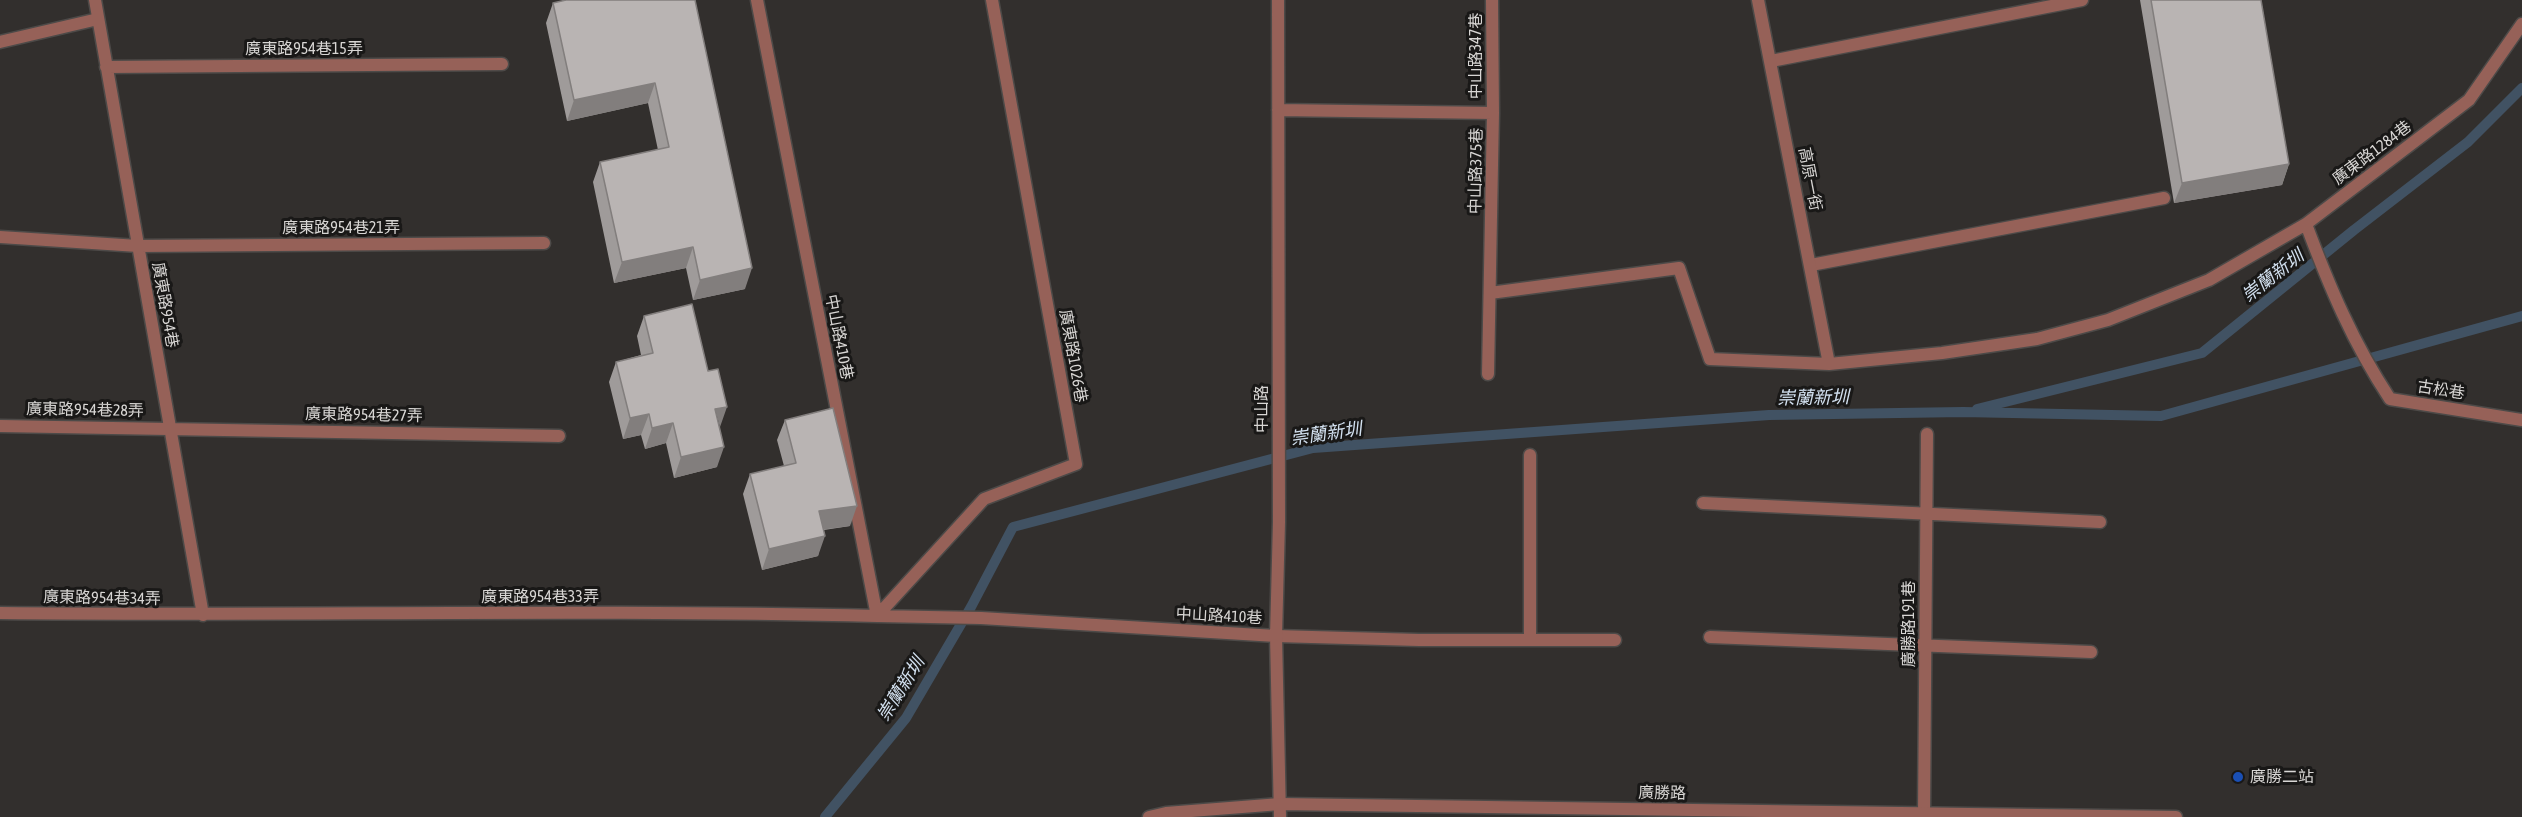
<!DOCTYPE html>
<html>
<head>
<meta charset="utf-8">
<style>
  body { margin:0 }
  canvas { display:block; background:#322f2d }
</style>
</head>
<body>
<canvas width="2522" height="817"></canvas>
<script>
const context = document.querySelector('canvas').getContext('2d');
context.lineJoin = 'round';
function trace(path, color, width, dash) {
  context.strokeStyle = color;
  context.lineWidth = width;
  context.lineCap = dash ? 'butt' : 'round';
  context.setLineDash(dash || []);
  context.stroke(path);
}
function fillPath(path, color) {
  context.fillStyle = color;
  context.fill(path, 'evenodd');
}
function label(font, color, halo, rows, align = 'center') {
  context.font = font + ' "Asap Condensed","Noto Sans TC",sans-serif';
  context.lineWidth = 6;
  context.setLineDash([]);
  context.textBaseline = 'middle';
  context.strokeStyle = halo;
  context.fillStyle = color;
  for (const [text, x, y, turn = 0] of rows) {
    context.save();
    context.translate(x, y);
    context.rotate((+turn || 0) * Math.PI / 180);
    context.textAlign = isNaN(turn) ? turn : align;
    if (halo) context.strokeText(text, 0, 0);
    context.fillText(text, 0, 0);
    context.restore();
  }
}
trace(new Path2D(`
  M1977,409L2202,353L2354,230L2468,142L2522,88
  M825,817L906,718L971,607L1013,527L1313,448L1769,415L1963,412L2161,416L2522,316`), '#415263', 10);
const service = new Path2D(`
  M1771,61L2082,0
  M1811,265L2164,198
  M1530,455V640
  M1703,503L2100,522
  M1276,636L1419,640H1615
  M1710,637L2091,652
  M1924,813L1927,434`);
const minor = new Path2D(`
  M95,0L203,615
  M757,0L877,616L981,618L1276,636
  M1278,0L1279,522L1276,636L1280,817
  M1758,0L1829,364
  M0,42L98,19
  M106,67L502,64
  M1278,110L1493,113
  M2306,224C2329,286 2353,343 2390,399L2522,420
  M0,237L138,246L544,243
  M1490,293L1679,268L1710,359L1829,364L1942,353L2037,339L2108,320L2209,280L2306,224L2469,100L2522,24
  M1488,374L1493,113L1492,0
  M0,426L559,436
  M0,613C292,616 585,609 877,616L984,499L1076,464L992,0`);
const tertiary = new Path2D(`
  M1149,817L1166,813L1280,804L2176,817`);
trace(service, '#4d4a48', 15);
trace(minor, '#4d4a48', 15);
trace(tertiary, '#4d4a48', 15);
trace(service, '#966158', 12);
trace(minor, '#966158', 12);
trace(tertiary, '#966158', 12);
fillPath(new Path2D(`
  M695,0L745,289L693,300L686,268L614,283L593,182L600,162L658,150L648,103L567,121L546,23L553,3Z
  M2140,0H2261L2289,164L2282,185L2174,203Z
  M644,316L719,427L717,467L674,478L666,443L645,449L641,435L623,439L609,382L616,362L641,355L637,336Z
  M785,420L850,526L824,530L818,556L762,570L743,494L750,474L784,466L777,440Z`), '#9f9b9a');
fillPath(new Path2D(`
  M655,83L648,103L567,121L574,100Z
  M2289,164L2282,185L2174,203L2182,183Z
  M693,247L686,268L614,283L622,262Z
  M752,268L745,289L693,300L700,280Z
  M727,407L720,427L715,409Z
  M649,414L641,435L623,439L630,418Z
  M673,423L666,443L645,449L652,428Z
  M724,447L717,467L674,478L681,457Z
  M857,506L850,526L812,531L819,511Z
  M825,536L818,556L762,570L769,549Z`), '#827e7d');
const building = new Path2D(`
  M566,0H695L752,268L700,280L693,247L622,262L600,162L669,147L655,83L574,100L553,3Z
  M2151,0H2261L2289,164L2182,183Z
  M692,304L708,371L718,369L727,407L715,409L724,447L681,457L673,423L652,428L649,414L630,418L616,362L653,353L644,316Z
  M833,408L857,506L819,511L825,536L769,549L750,474L796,463L785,420Z`);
fillPath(building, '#b9b4b3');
trace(building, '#827e7d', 1.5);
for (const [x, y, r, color] of [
  [2238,777,6,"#1a4fb4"]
]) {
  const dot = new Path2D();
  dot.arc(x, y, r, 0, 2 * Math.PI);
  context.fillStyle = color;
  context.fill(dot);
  trace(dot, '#191817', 2);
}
label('16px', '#d8d6d4', '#191817', [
  ["廣東路954巷15弄",304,49],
  ["中山路347巷",1476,56,-90],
  ["廣東路1284巷",2372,153,-37],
  ["中山路375巷",1476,171,-89],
  ["高原一街",1810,179,79],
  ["廣東路954巷21弄",341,228],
  ["廣東路954巷",165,305,80],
  ["中山路410巷",839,337,79],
  ["廣東路1026巷",1073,356,80],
  ["古松巷",2441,390,9],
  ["中山路",1262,409,-90],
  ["廣東路954巷28弄",85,410,1],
  ["廣東路954巷27弄",364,415,1],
  ["廣東路954巷33弄",540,597],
  ["廣東路954巷34弄",102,598,1],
  ["中山路410巷",1219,616,3],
  ["廣勝路191巷",1909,624,-90],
  ["廣勝路",1662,793,1]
]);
label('16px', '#d8d6d4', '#191817', [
  ["廣勝二站",2250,777]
], 'left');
label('italic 18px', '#d3e1f0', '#191817', [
  ["崇蘭新圳",2273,276,-38],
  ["崇蘭新圳",1813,398,-1],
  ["崇蘭新圳",1326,434,-8],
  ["崇蘭新圳",901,689,-58]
]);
</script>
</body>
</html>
